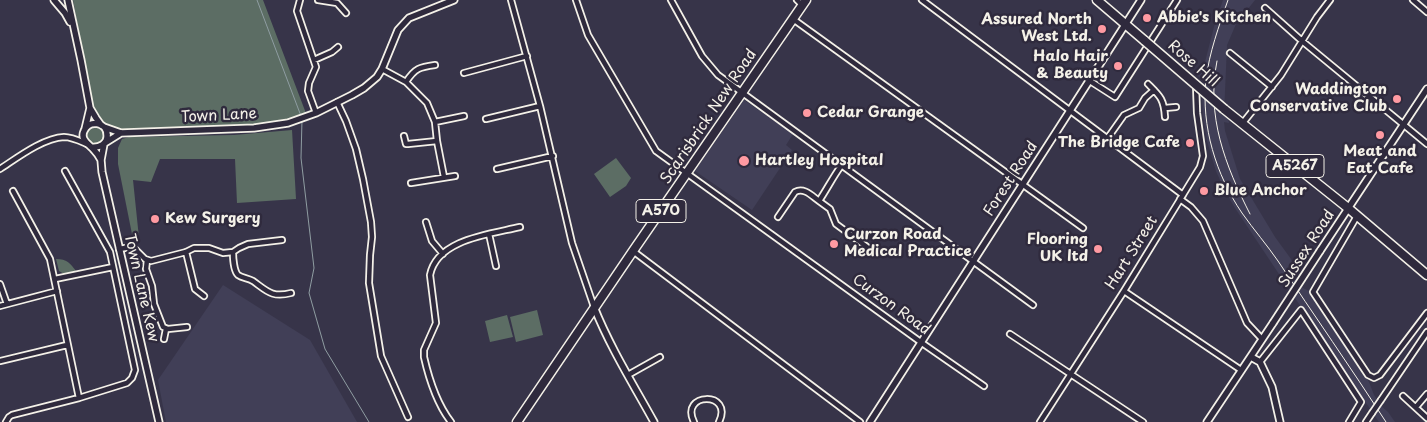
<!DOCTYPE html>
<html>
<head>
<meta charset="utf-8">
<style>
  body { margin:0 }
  canvas { display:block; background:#373449 }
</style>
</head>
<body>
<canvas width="1427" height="422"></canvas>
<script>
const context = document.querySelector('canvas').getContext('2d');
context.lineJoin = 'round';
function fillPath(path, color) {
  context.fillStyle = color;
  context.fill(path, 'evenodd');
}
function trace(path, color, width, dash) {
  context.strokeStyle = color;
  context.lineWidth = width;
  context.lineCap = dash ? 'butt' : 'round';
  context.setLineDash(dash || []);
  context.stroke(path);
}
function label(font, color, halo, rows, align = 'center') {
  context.font = font + ' "Playpen Sans",sans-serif';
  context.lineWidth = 5;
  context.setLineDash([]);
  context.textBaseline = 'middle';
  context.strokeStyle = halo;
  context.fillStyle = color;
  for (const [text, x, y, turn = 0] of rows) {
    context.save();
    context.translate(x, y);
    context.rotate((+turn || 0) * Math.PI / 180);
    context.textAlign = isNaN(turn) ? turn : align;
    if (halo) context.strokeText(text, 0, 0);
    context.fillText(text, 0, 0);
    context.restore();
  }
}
fillPath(new Path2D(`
  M1223,0H1255L1236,24L1227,45L1224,114L1228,118L1229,123L1224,122L1225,131L1240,179L1275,237L1291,259L1296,278L1301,287L1309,291L1369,382L1374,395L1381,406L1388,412L1395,422H1379L1295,298L1235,208L1224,189L1216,171L1207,141L1203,115L1202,96L1204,82L1195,73L1205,62L1214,27Z
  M744,100L793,134L786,145L792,150L752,210L695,171Z
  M223,285L310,340L357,422H166L158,380Z`), '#413f57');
fillPath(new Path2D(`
  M73,0H263L307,116L288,123L112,131L104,133C103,148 87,148 86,134L91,127L96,125Z
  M292,130L296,199L237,203L235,159H160L151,182L133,180L139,238L133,239L118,164V148L122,139L129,137L234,135Z
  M616,158L631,178L626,186L610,197L594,174Z
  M56,259C67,259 70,263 76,271L64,274L59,271Z
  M537,310L543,335L516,342L510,317Z
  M507,315L513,337L490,342L485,321Z`), '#5c6d64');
trace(new Path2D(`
  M257,0L301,116
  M302,120L301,158L314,268L309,293L325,349L369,422`), '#8f9da2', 1);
const minor = new Path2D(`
  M300,0L297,11L316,67L309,83L308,91L316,113
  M318,0L337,3L346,13
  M511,0L540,106L572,243L594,307
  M576,0L588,35L656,151L922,343L984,386
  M671,0L702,56L718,75L1033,305
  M797,0L802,5
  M922,0L1183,195
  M1413,0L1427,12
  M1265,8L1302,41L1427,144
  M793,19L1083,228
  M1230,53L1272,87
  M314,60L332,52L338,47
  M382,69L406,82L427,103L435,122L437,141L444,177
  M464,73L527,56
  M1090,81L1115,97L1177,0
  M406,82C415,68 420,67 435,65
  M1148,84C1160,96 1164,99 1165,117
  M337,102L346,121L356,149L363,179L371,222L372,237L370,255L369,283L381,356L408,417
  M1165,108L1176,107
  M486,119L540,106
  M435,122L464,116
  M1242,124L1281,75L1317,17L1330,0
  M404,136L406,144H408L437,141
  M1107,139L1124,115L1139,108L1145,98L1154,90
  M0,169C17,158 43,138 64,137C72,137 80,141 87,144
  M497,169L553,156
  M411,183L455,176
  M13,191L50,259L79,398
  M1180,199L1191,207L1203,221L1247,323L1262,339
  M819,201L830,209L836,224L867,247
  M1357,216L1313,292L1368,375L1374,378L1380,375L1427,313
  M778,217L795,192C804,187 812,196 819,201C827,189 833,177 841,166
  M426,222L432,241L443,254
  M489,234L496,266
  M119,249L131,247L134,248L145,259L151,261L186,252L194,248H209L223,253L233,252L239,248L248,244L282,240
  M633,251L860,422
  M186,252L195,289L204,296
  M233,252C233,258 234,271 238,275C242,278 248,278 253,281C267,291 272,298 291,293
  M147,260L146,269L152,286L154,304L163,327L168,329L187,327
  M55,279L113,267
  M0,284L7,304
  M1124,291L1241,370
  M0,306L57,291
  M1010,334L1143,422
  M164,339L166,329
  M0,361L67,345
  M1260,362L1301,310L1361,402L1349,422
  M628,375L660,357
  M1403,396L1427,418
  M1381,400L1427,332
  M1416,407L1427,394
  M6,422L9,417L12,415L79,398L127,383L132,378L135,370L110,252L65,171
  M451,422C437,404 429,379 424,357V350L436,323L430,275C437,239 491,234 520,227
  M694,422C679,392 734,391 719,422
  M1040,422L1124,291L1200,167L1203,156L1197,113L1196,85
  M1366,422L1372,413`);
const tertiary = new Path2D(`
  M54,0L65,13L70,22
  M68,0L81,60L90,108L85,129
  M90,108L96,118L101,125
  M104,127L121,133L254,128L288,123L316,113L352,95L364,88L377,77L382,69L398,30L409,18L454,0
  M105,143L121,133
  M104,144L101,160L102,172L159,422
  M91,147C99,148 108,144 107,135C107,122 89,119 84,131C80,140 89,144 94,150C97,153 99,156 101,160
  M1320,251L1427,89
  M594,307C610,347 633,384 654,422
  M1251,357L1260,362L1272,387L1280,422
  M870,422L1141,0
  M1207,422L1273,323`);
const primary = new Path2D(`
  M1097,0L1145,41
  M1224,109L1348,208L1427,275`);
const trunk = new Path2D(`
  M517,422L633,251L806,0`);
trace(minor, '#f4f1e8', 8);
trace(tertiary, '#f4f1e8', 9);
trace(primary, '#f4f1e8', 11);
trace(trunk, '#f4f1e8', 11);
trace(minor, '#2f2a3d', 4.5);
trace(tertiary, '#2f2a3d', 5.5);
trace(primary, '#2f2a3d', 8);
trace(trunk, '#2f2a3d', 8);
trace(new Path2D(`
  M1228,0C1219,26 1209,53 1206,80C1201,126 1216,175 1242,213C1254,230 1267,245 1278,261C1314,315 1351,368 1386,422
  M1217,61C1206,116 1225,165 1250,214`), '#f4f1e8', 1);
const minorBridge = new Path2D(`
  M1372,413L1381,400`);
const tertiaryBridge = new Path2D(`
  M1273,323L1320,251`);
const primaryBridge = new Path2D(`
  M1145,41L1224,109`);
trace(minorBridge, '#f4f1e8', 8, []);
trace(tertiaryBridge, '#f4f1e8', 9, []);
trace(primaryBridge, '#f4f1e8', 11, []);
trace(minorBridge, '#2f2a3d', 4.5);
trace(tertiaryBridge, '#2f2a3d', 5.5);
trace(primaryBridge, '#2f2a3d', 8);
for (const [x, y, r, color] of [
  [1147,18,5,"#ff9aa2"],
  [1102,29,5,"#ff9aa2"],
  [1118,66,5,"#ff9aa2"],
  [1397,99,5,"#ff9aa2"],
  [807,113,5,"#ff9aa2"],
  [1380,135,5,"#ff9aa2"],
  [1190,143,5,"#ff9aa2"],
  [744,161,6,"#ff9aa2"],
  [1204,191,5,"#ff9aa2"],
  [155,219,5,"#ff9aa2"],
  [834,244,5,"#ff9aa2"],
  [1098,249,5,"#ff9aa2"]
]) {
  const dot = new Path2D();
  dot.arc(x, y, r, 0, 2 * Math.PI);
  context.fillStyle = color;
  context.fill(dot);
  trace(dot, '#2f2a3d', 2);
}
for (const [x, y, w] of [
  [1295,166,58],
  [661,211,50]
]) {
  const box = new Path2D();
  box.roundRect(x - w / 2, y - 11.5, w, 23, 4);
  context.fillStyle = '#2f2a3d';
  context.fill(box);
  trace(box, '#f4f1e8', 1);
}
label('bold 14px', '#f4f1e8', null, [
  ["A5267",1295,166],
  ["A570",661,211]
]);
label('bold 15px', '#f4f1e8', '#2f2a3d', [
  ["Abbie's Kitchen",1157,18],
  ["Assured North",1092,20,"right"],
  ["West Ltd.",1092,37,"right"],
  ["Halo Hair",1108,57,"right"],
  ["& Beauty",1108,74,"right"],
  ["Waddington",1387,90,"right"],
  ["Conservative Club",1387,107,"right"],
  ["Cedar Grange",817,113],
  ["The Bridge Cafe",1180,143,"right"],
  ["Meat and",1380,152,"center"],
  ["Eat Cafe",1380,169,"center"],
  ["Hartley Hospital",755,161],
  ["Blue Anchor",1214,191],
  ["Kew Surgery",165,219],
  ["Curzon Road",844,235],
  ["Medical Practice",844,252],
  ["Flooring",1088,240,"right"],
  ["UK ltd",1088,257,"right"]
], 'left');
label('15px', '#f4f1e8', '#2f2a3d', [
  ["Rose Hill",1193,64,41],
  ["Town Lane",219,116,-3],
  ["Scarisbrick New Road",709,117,-56],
  ["Forest Road",1011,179,-57],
  ["Sussex Road",1307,249,-57],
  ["Hart Street",1132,253,-58],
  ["Town Lane Kew",141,288,77],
  ["Curzon Road",891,305,36]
]);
</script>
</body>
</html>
